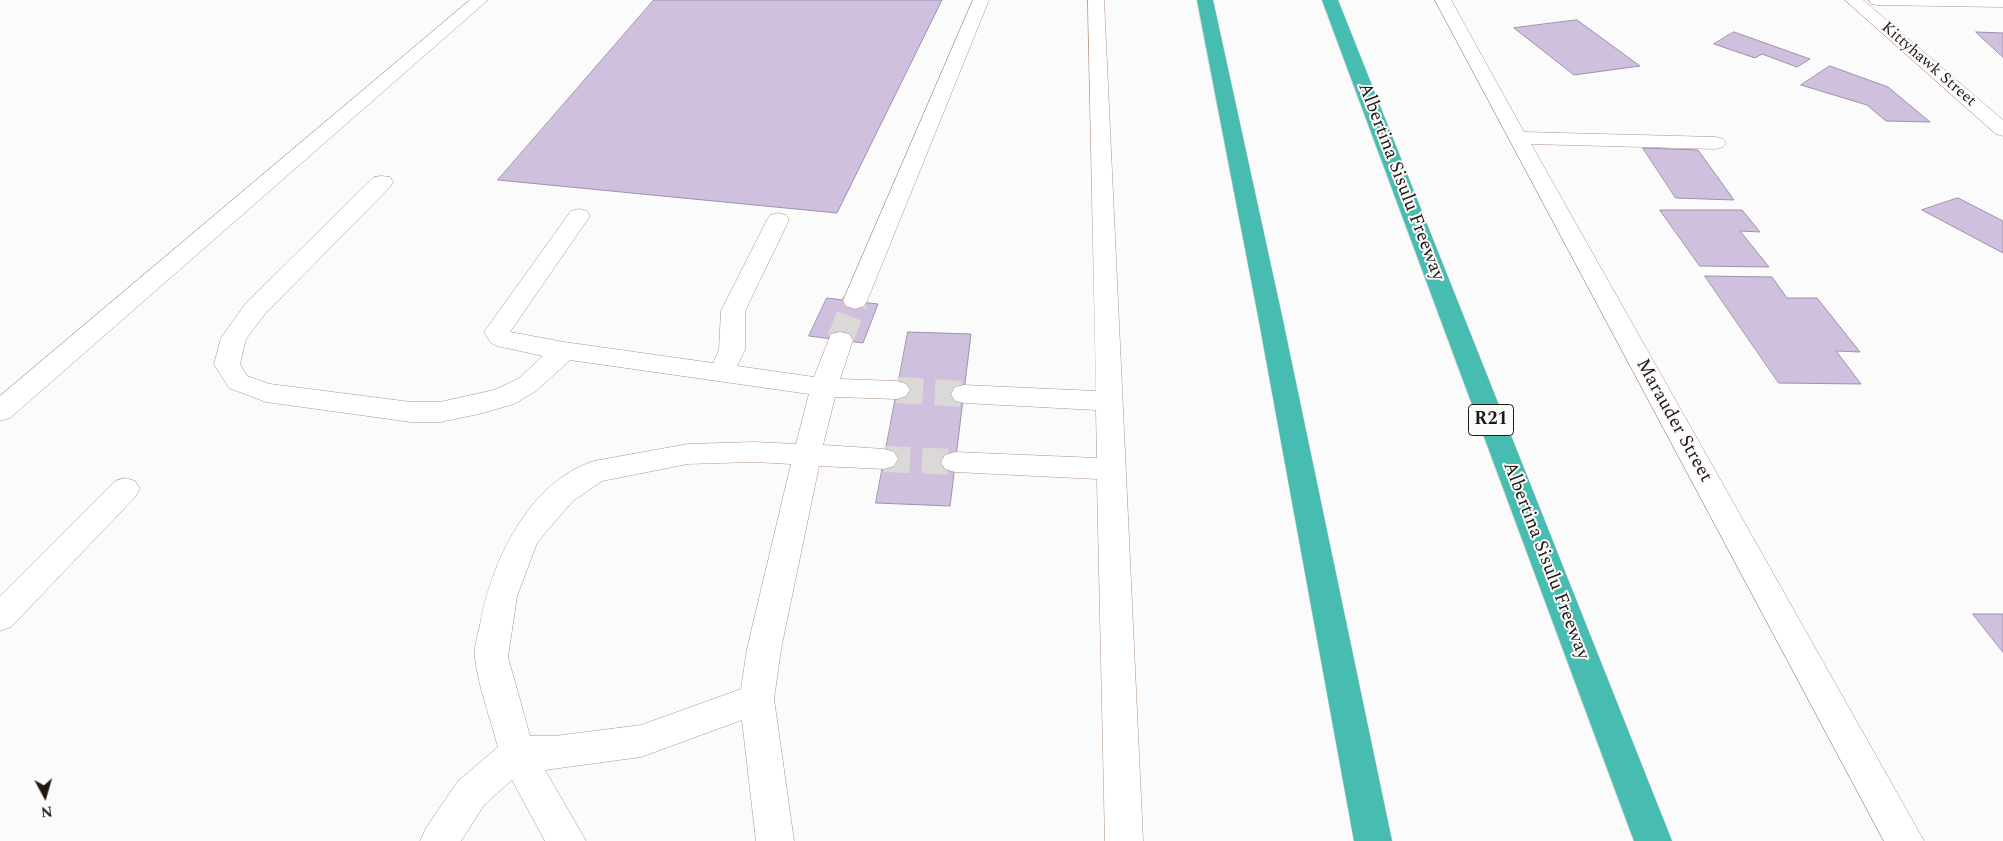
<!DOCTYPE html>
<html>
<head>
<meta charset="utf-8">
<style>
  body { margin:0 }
  #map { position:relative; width:2003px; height:841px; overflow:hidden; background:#fbfbfb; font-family:Spectral,serif }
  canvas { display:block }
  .north { position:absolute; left:20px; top:771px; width:50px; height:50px; -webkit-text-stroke:4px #fbfbfb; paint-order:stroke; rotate:174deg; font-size:14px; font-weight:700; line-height:20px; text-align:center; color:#231811 }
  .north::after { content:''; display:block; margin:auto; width:18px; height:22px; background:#231811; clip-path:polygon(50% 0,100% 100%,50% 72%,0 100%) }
</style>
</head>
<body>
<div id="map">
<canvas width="2003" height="841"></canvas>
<div class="north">N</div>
</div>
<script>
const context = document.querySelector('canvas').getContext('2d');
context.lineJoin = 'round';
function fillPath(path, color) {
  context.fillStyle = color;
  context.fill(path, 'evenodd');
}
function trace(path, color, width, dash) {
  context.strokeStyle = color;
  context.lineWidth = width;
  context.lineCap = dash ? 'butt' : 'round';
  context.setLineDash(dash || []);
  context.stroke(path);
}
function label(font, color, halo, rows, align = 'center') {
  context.font = font + ' Spectral,serif';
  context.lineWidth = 4;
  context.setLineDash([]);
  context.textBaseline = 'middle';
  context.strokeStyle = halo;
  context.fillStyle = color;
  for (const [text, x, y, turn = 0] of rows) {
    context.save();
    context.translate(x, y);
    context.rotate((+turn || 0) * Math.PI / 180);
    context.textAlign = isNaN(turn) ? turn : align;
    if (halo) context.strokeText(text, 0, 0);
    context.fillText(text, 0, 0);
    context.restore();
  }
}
const building = new Path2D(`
  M654,0H942L837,213L498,180Z
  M1577,20L1640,66L1574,75L1514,28Z
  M1734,32L1810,59L1797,67L1762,54L1755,58L1714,44Z
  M1976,32L2003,33V57Z
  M1830,66L1888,87L1930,122L1886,121L1867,105L1801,85Z
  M1643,148L1698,150L1734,200L1676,198Z
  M1958,198L2003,221V253L1922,210Z
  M1660,210H1742L1760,232L1740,231L1769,267L1700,266Z
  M1705,276L1772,277L1787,298H1817L1860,352L1836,351L1861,384L1779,383Z
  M827,298L878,304L863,343L809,336Z
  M908,332L971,334L950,506L876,503Z
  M1973,614H2003V652Z`);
fillPath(building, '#cfc0de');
trace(building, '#9e90ad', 1);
trace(new Path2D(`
  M840,340L855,301
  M897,390L964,394
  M884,459L955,462`), '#dbd9d8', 26, [26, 12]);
const minor = new Path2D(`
  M470,0H488L10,418L0,421V396Z
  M973,0H989L867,301L864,306L855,309L846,306L843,301Z
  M1088,0H1104L1143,841H1105L1097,479L955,472L945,469L941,462L945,455L955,452L1097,458L1096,410L964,403L955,401L951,394L955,387L964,385L1096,391Z
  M1435,0H1451L1524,132L1716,137L1723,139L1726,143L1723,147L1716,149L1531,144L1924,841H1884Z
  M1845,0H1863L2003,120V136L1996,134Z
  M1869,0H2003V7L1877,5L1871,4Z
  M382,176L390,177L393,182L390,187L264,315L246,339L240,364L247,376L270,384L411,402H440L494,390L518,379L543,356L497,346L491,343L484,332L571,211L579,209L587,211L590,216L510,332L564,342L713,363L719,350L721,311L767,220L770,215L778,213L786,215L789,220L745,311V350L737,366L814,377L831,334L840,332L849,334L853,340L840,379L897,381L906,384L910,390L906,396L897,399L835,397L823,445L884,449L894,452L898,459L894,466L884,469L819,466L781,649L774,699L794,841H756L742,720L641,757L545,770L586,841H545L512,780L484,805L461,841H420L426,828L458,781L498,747C490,718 479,688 475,659C473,649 478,635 480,625C491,563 528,482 594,461L688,444L754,442L796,444L809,394L570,360L536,391L514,404L479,414L440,422H411L266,402L229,388L214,364L221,338L246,303L374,177ZM754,462L791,464L747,649L741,689L641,725L555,736H530L508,657L517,596L537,543L552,525L573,501L602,481L688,464Z
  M125,478L135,481L140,489L135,497L11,627L0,631V596L115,481Z`);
const highway = new Path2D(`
  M1197,0H1213L1282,316L1392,841H1354L1258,316Z
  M1322,0H1338L1672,841H1634Z`);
trace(minor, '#b19380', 1);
trace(highway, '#d7d5d4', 1);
fillPath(minor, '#fff');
fillPath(highway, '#46bdb0');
label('16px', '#231811', '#fbfbfb', [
  ["Kittyhawk Street",1928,65,41]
]);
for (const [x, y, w] of [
  [1491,420,45]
]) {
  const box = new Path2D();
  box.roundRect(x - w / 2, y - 15.5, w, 31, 4);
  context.fillStyle = '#fbfbfb';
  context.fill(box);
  trace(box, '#231811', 1);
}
label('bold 18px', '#231811', null, [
  ["R21",1491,420]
]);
label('19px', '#231811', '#fbfbfb', [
  ["Albertina Sisulu Freeway",1400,182,69],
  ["Marauder Street",1673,421,61],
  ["Albertina Sisulu Freeway",1545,561,69]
]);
</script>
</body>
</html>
